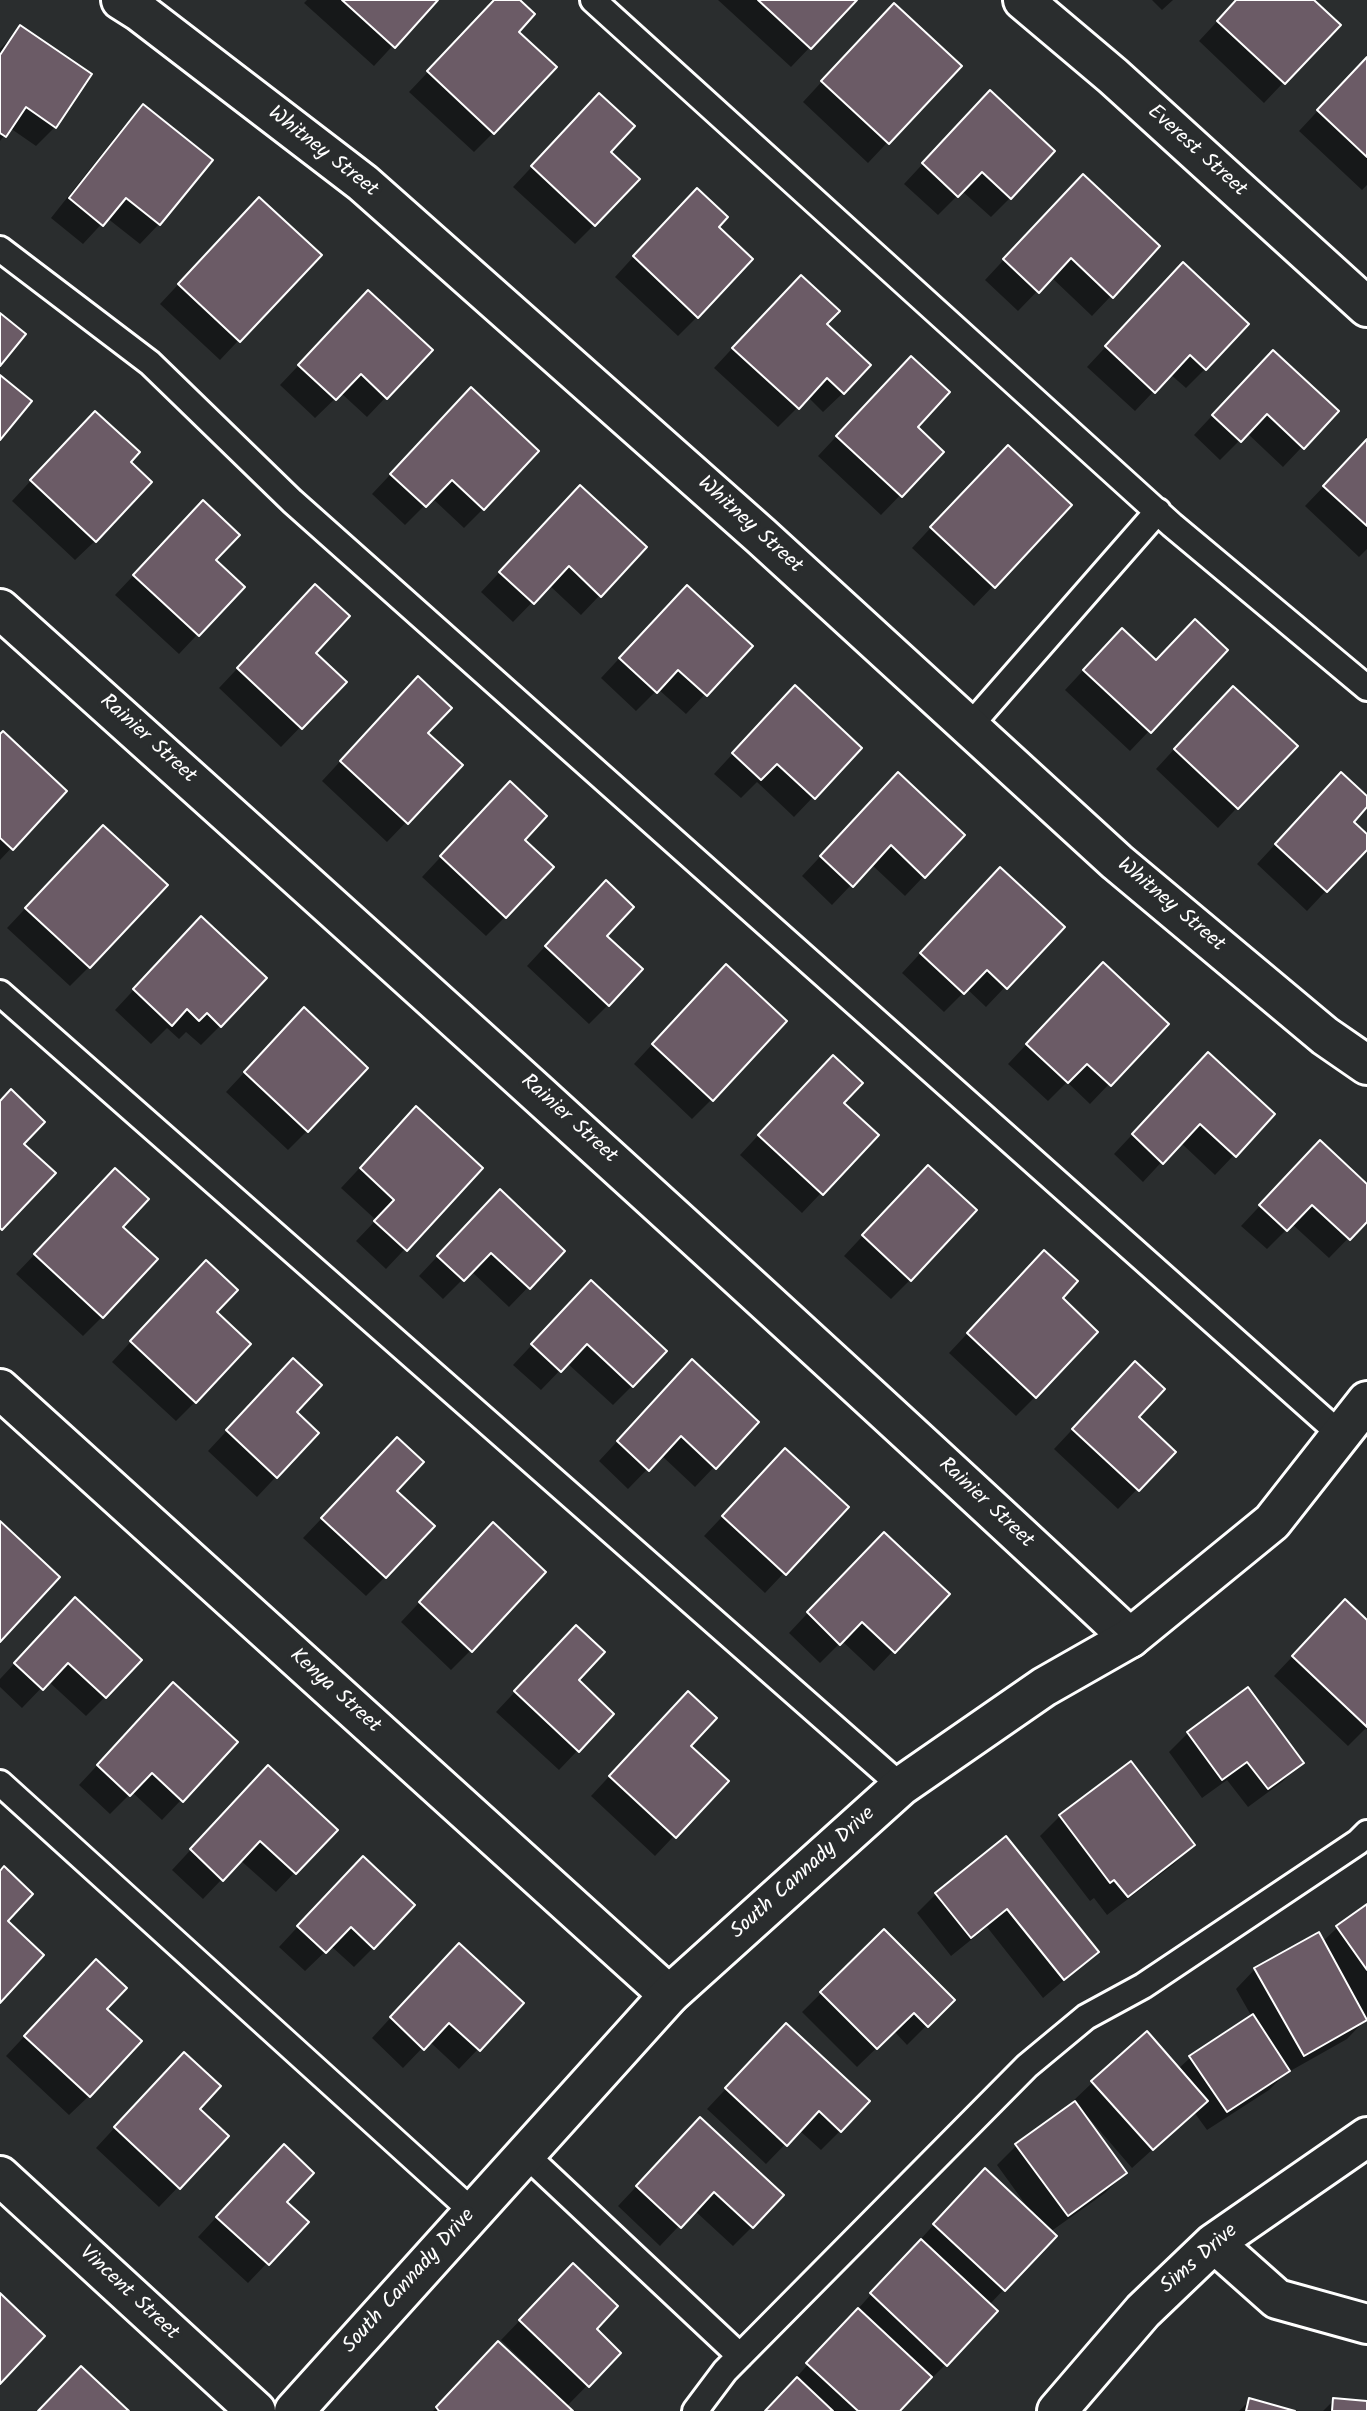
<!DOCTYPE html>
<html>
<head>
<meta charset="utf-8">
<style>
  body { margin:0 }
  canvas { display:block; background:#2a2d2e }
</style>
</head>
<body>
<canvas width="1367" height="2411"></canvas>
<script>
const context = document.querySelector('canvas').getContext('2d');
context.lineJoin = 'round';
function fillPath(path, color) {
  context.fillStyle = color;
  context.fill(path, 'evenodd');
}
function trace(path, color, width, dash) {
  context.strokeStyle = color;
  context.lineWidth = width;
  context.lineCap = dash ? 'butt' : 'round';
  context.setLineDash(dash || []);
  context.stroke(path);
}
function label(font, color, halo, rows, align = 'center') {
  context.font = font + ' Kalam,sans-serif';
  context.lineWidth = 7;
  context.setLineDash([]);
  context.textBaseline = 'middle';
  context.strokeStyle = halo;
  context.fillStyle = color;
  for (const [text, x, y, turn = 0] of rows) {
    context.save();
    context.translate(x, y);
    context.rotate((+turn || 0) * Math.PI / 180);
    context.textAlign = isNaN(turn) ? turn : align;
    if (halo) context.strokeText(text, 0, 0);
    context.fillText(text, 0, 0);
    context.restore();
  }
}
fillPath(new Path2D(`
  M307,0H435L374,66L304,3Z
  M496,0H517L516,32L493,133L474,152L409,92Z
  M718,0H855L791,67Z
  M1152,0H1173L1162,10Z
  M1237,0H1312L1338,25L1264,103L1199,41Z
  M875,24L959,66L868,163L803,102Z
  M21,28L55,127L36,146L10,128L0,141V49Z
  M1367,58V185L1362,190L1299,131Z
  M144,107L210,160L159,224L140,244L107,218L83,244L51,218L124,126Z
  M971,112L1010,198L991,217L962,191L938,215L904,184Z
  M580,115L609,152L594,225L575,244L513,187Z
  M1063,196L1111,296L1092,316L1051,277L1018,311L985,280Z
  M677,209L716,227L697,317L678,336L615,277Z
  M240,218L319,255L220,360L160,304Z
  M1164,284L1205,369L1186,388L1170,374L1135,411L1087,367Z
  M781,296L825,324L843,393L823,412L808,397L778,427L714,368Z
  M349,312L386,397L367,417L341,393L315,418L280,385Z
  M1254,371L1336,411L1283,467L1247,433L1220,460L1194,435Z
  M891,378L915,427L942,452L881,515L818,456Z
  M452,409L483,509L464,528L432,498L405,525L372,494Z
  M76,432L128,462L95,541L75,560L12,501Z
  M1367,441V549L1359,557L1305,506Z
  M988,466L993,586L974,606L912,548Z
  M561,507L600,595L581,615L549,585L513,622L481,592Z
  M184,522L214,561L242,587L179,654L115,595Z
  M296,606L313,653L344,682L281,747L219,688Z
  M668,606L751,646L686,714L658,689L636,711L601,678Z
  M1102,650L1155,662L1226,650L1130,751L1065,690Z
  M399,698L426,733L460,766L387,842L322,781Z
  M776,707L860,748L794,817L757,782L741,798L714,774Z
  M1213,707L1295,746L1218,828L1156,769Z
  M0,736L65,791L0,860Z
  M879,794L924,876L905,896L871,864L832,905L802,876Z
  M1322,794L1367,799V805L1351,822L1367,836V847L1307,911L1257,864Z
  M491,803L522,840L505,917L486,936L422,877Z
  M84,846L89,967L70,986L7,928Z
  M981,888L1062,927L986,1007L967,989L944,1012L902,973Z
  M586,902L605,936L608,1005L589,1024L527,966Z
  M182,938L220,1026L201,1045L186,1032L179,1039L167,1028L151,1044L115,1010Z
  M1083,984L1166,1024L1090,1104L1067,1082L1048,1101L1008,1064Z
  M707,985L712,1099L692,1119L634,1064Z
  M285,1029L307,1131L288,1150L226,1092Z
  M1189,1074L1234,1155L1215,1175L1180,1142L1143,1182L1114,1154Z
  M813,1076L876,1135L802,1213L740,1155Z
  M397,1128L481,1168L386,1269L356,1241L376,1220L341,1188Z
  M1301,1162L1367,1186V1219L1329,1258L1292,1224L1267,1249L1241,1226Z
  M909,1186L910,1280L891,1299L844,1256Z
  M96,1190L121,1227L102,1317L83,1336L16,1274Z
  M480,1211L563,1251L509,1307L471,1271L443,1299L419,1276Z
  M1025,1272L1060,1298L1035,1397L1016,1416L949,1353Z
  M186,1282L215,1312L195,1402L176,1421L112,1362Z
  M572,1302L632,1386L613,1405L567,1363L541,1390L513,1365Z
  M274,1380L294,1412L317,1433L257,1497L208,1451Z
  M673,1381L714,1467L695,1487L661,1455L628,1489L599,1461Z
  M1116,1383L1136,1417L1173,1452L1118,1509L1054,1449Z
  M378,1459L395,1491L385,1577L366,1596L303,1538Z
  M766,1470L846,1507L765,1593L704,1536Z
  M474,1544L471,1650L451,1670L401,1622Z
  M864,1553L947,1594L874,1671L842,1641L820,1663L789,1633Z
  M56,1619L105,1697L86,1716L48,1681L22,1708L0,1687V1679Z
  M1326,1621L1367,1622V1727L1348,1746L1274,1676Z
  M557,1647L576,1681L578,1750L559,1770L496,1712Z
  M154,1704L181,1800L162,1820L132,1792L110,1814L79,1785Z
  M668,1713L688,1746L726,1781L655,1856L591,1796Z
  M1188,1733L1302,1763L1282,1782L1248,1807L1227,1780L1202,1798L1169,1752Z
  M1131,1763L1193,1845L1174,1864L1107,1915L1094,1898L1090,1901L1040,1836L1060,1816Z
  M249,1787L335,1830L276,1892L240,1860L203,1899L172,1870Z
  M1006,1838L1097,1952L1043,1998L987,1927L951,1956L917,1913L936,1894Z
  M343,1878L373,1948L354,1967L331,1946L305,1971L279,1947Z
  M1367,1906V2018L1347,2039L1285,2074L1269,2090L1207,2130L1194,2112L1132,2168L1088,2117L1086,2119L1125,2173L1105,2193L1050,2232L1055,2236L989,2305L946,2364L926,2384L925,2382L898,2411H766L965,2190L1031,2212L997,2165L1017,2145L1075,2103L1073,2101L1093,2082L1178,2069L1191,2057L1252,2017L1236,1989L1255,1969L1322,1942L1337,1928Z
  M884,1931L952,2000L907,2045L894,2031L857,2067L802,2012Z
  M440,1964L522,2003L459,2069L429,2041L403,2068L372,2038Z
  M76,1981L105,2009L89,2096L69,2115L6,2056Z
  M767,2045L840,2131L821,2150L799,2130L766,2164L707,2109Z
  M165,2073L197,2109L226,2137L159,2207L96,2148Z
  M681,2139L752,2227L733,2246L694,2210L660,2246L618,2206Z
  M264,2166L284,2202L306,2222L248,2283L198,2237Z
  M554,2285L619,2353L566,2407L571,2411H433L479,2362L534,2377L536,2374L501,2340Z
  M1250,2400L1289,2411H1239Z
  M1334,2400L1367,2403V2411H1323Z`), '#0007');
const building = new Path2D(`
  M342,0H438L395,48Z
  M494,0H520L535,14L519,32L557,67L494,134L427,71Z
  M758,0H857L811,49Z
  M1236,0H1314L1341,25L1285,84L1217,21Z
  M894,3L962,66L889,144L821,81Z
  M20,25L92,74L56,128L26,107L6,137L0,133V55Z
  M1367,57V157L1317,110Z
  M990,90L1055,151L1011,199L982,172L958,197L922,163Z
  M599,93L635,126L611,152L640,179L595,226L531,166Z
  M143,104L213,160L160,225L126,198L103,226L69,198Z
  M1083,174L1160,246L1113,298L1071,258L1039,293L1003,259Z
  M697,188L728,217L719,227L753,259L698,318L633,256Z
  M259,197L322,255L240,342L178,284Z
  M1183,262L1249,324L1206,370L1190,355L1155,393L1105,346Z
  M801,275L840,311L827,324L871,365L844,394L827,378L799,409L732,348Z
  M368,290L433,350L387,399L361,374L336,400L298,365Z
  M0,313L26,334L0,366Z
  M1273,350L1339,411L1304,449L1267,414L1241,442L1212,415Z
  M911,356L950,392L918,427L944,452L902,497L836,436Z
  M0,375L32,401L0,440Z
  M471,387L539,451L484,510L452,480L426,507L390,474Z
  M95,411L140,452L131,462L152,482L96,542L30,480Z
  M1367,439V526L1323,486Z
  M1008,445L1072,505L995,588L930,527Z
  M580,485L647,547L601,597L569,566L534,604L499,572Z
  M203,500L240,535L216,560L245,587L199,636L133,575Z
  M315,584L350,616L316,653L347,682L302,729L237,668Z
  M687,585L753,646L707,696L678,670L657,693L619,658Z
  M1195,619L1228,650L1151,733L1083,670L1122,628L1156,660Z
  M418,676L452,708L428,733L463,765L408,824L340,761Z
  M795,685L862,748L815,799L777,764L761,780L732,753Z
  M1233,686L1298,746L1238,809L1174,749Z
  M3,731L67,791L13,850L0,838V734Z
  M898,772L965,835L925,878L891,845L853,887L820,856Z
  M1341,772L1367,796V807L1354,822L1367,834V850L1327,892L1275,844Z
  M510,781L547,816L525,840L554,867L506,918L440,856Z
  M103,825L168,885L90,968L25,908Z
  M1000,867L1065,927L1007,989L987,970L964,994L920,953Z
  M606,880L634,907L607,936L643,969L609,1006L545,946Z
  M201,916L267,978L221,1027L207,1013L199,1021L187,1009L172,1026L133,989Z
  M1103,962L1169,1024L1111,1086L1087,1064L1068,1083L1026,1044Z
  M726,964L787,1021L713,1101L652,1044Z
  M304,1007L368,1068L308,1132L244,1072Z
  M1208,1052L1275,1114L1236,1157L1200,1124L1163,1164L1132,1134Z
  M833,1055L863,1083L844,1103L879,1135L823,1195L758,1135Z
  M11,1089L45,1122L24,1144L56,1173L2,1230L0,1228V1101Z
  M416,1106L483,1168L407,1251L374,1221L394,1200L360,1168Z
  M1320,1140L1367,1184V1222L1350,1240L1312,1205L1287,1231L1259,1205Z
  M928,1165L977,1210L911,1281L862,1235Z
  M115,1168L149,1199L123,1227L158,1259L103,1318L34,1254Z
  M500,1189L565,1251L530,1289L491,1253L464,1281L437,1256Z
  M1044,1250L1078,1281L1063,1298L1098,1332L1036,1398L967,1333Z
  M206,1260L238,1290L217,1312L251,1344L196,1403L130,1341Z
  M591,1280L667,1351L633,1387L587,1344L561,1372L531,1344Z
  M293,1358L322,1385L297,1412L319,1433L277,1478L226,1430Z
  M692,1359L759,1422L716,1469L681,1436L649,1471L617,1441Z
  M1135,1361L1165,1389L1139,1417L1176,1452L1139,1491L1072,1429Z
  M397,1437L424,1462L397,1491L435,1526L386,1578L321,1518Z
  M785,1448L849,1507L786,1575L722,1516Z
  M0,1521L60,1577L0,1642Z
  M493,1522L546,1572L472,1652L419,1602Z
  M884,1532L950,1594L895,1653L862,1622L840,1645L807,1612Z
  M75,1597L142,1660L106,1698L68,1663L43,1690L14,1663Z
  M1345,1599L1367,1620V1727L1292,1656Z
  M576,1625L605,1652L579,1680L614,1714L579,1752L514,1691Z
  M173,1682L238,1742L183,1802L152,1773L130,1796L97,1765Z
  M1248,1687L1304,1763L1268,1789L1247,1762L1222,1780L1187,1732Z
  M688,1691L717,1718L691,1746L729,1781L676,1838L609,1776Z
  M1131,1761L1195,1845L1128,1897L1114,1880L1110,1883L1059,1815Z
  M268,1765L338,1830L296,1874L260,1841L223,1881L190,1849Z
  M1006,1836L1099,1952L1064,1980L1007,1909L971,1938L935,1893Z
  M363,1856L415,1905L374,1949L351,1927L326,1953L297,1926Z
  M4,1866L33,1894L8,1921L44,1955L0,2003V1871Z
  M1367,1904V1970L1336,1926Z
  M884,1929L955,2000L928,2027L914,2013L877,2049L820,1992Z
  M1319,1932L1367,2020L1304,2056L1254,1968Z
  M459,1943L524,2003L480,2051L449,2023L424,2050L390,2017Z
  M96,1959L127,1988L107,2009L142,2041L90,2097L24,2036Z
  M1253,2014L1290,2071L1227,2112L1189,2056Z
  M786,2023L870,2101L841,2132L819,2111L787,2146L725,2088Z
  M1147,2031L1208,2101L1153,2150L1091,2081Z
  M184,2052L221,2086L200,2109L229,2136L180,2189L114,2127Z
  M1075,2101L1127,2173L1068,2216L1015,2144Z
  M700,2117L784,2195L753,2228L714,2192L681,2228L636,2186Z
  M284,2144L314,2173L287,2202L309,2222L269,2265L216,2217Z
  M985,2168L1057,2236L1005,2291L933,2224Z
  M921,2239L998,2311L947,2366L870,2293Z
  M573,2263L618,2306L597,2329L621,2353L589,2387L519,2320Z
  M0,2293L45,2336L0,2384Z
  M858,2308L932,2377L900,2411H858L806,2363Z
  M498,2341L573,2411H439L436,2407Z
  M81,2366L129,2411H38Z
  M797,2377L833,2411H765Z
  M1249,2398L1295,2411H1246Z
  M1333,2398L1367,2401V2411H1332Z`);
fillPath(building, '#6b5b66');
trace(building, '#fff', 2);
const service = new Path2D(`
  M593,0L1172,525L1367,688
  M0,249L150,363L292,501L1341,1435
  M969,727L1158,511
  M0,993L901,1786
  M0,1783L473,2212
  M525,2154L740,2356
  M695,2411L725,2371L1027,2066L1086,2017L1143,1986L1358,1842L1367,1833`);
const minor = new Path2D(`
  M121,0L140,12L363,183L761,536L1117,862L1325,1036L1367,1065
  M1023,0L1113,76L1367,307
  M0,609C379,949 757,1290 1130,1638
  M0,1389L669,1995
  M0,2176L256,2411
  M1214,2243L1277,2299L1367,2324
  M1057,2411L1143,2311L1214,2243L1367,2137`);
const tertiary = new Path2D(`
  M294,2411L669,1995L901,1786L1044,1687L1130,1638L1272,1522L1367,1401`);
trace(service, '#fff', 30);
trace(minor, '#fff', 44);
trace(tertiary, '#fff', 44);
trace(service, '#2a2d2e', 24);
trace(minor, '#2a2d2e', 38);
trace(tertiary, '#2a2d2e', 38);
label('21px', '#fff', '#2a2d2e', [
  ["Everest Street",1196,152,42],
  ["Whitney Street",322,153,38],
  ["Whitney Street",749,526,42],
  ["Rainier Street",147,740,42],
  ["Whitney Street",1170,906,40],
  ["Rainier Street",568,1120,42],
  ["Rainier Street",985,1504,43],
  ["Kenya Street",334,1692,42],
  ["South Cannady Drive",804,1874,-42],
  ["Sims Drive",1200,2260,-41],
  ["South Cannady Drive",410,2282,-48],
  ["Vincent Street",128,2294,43]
]);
</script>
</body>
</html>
